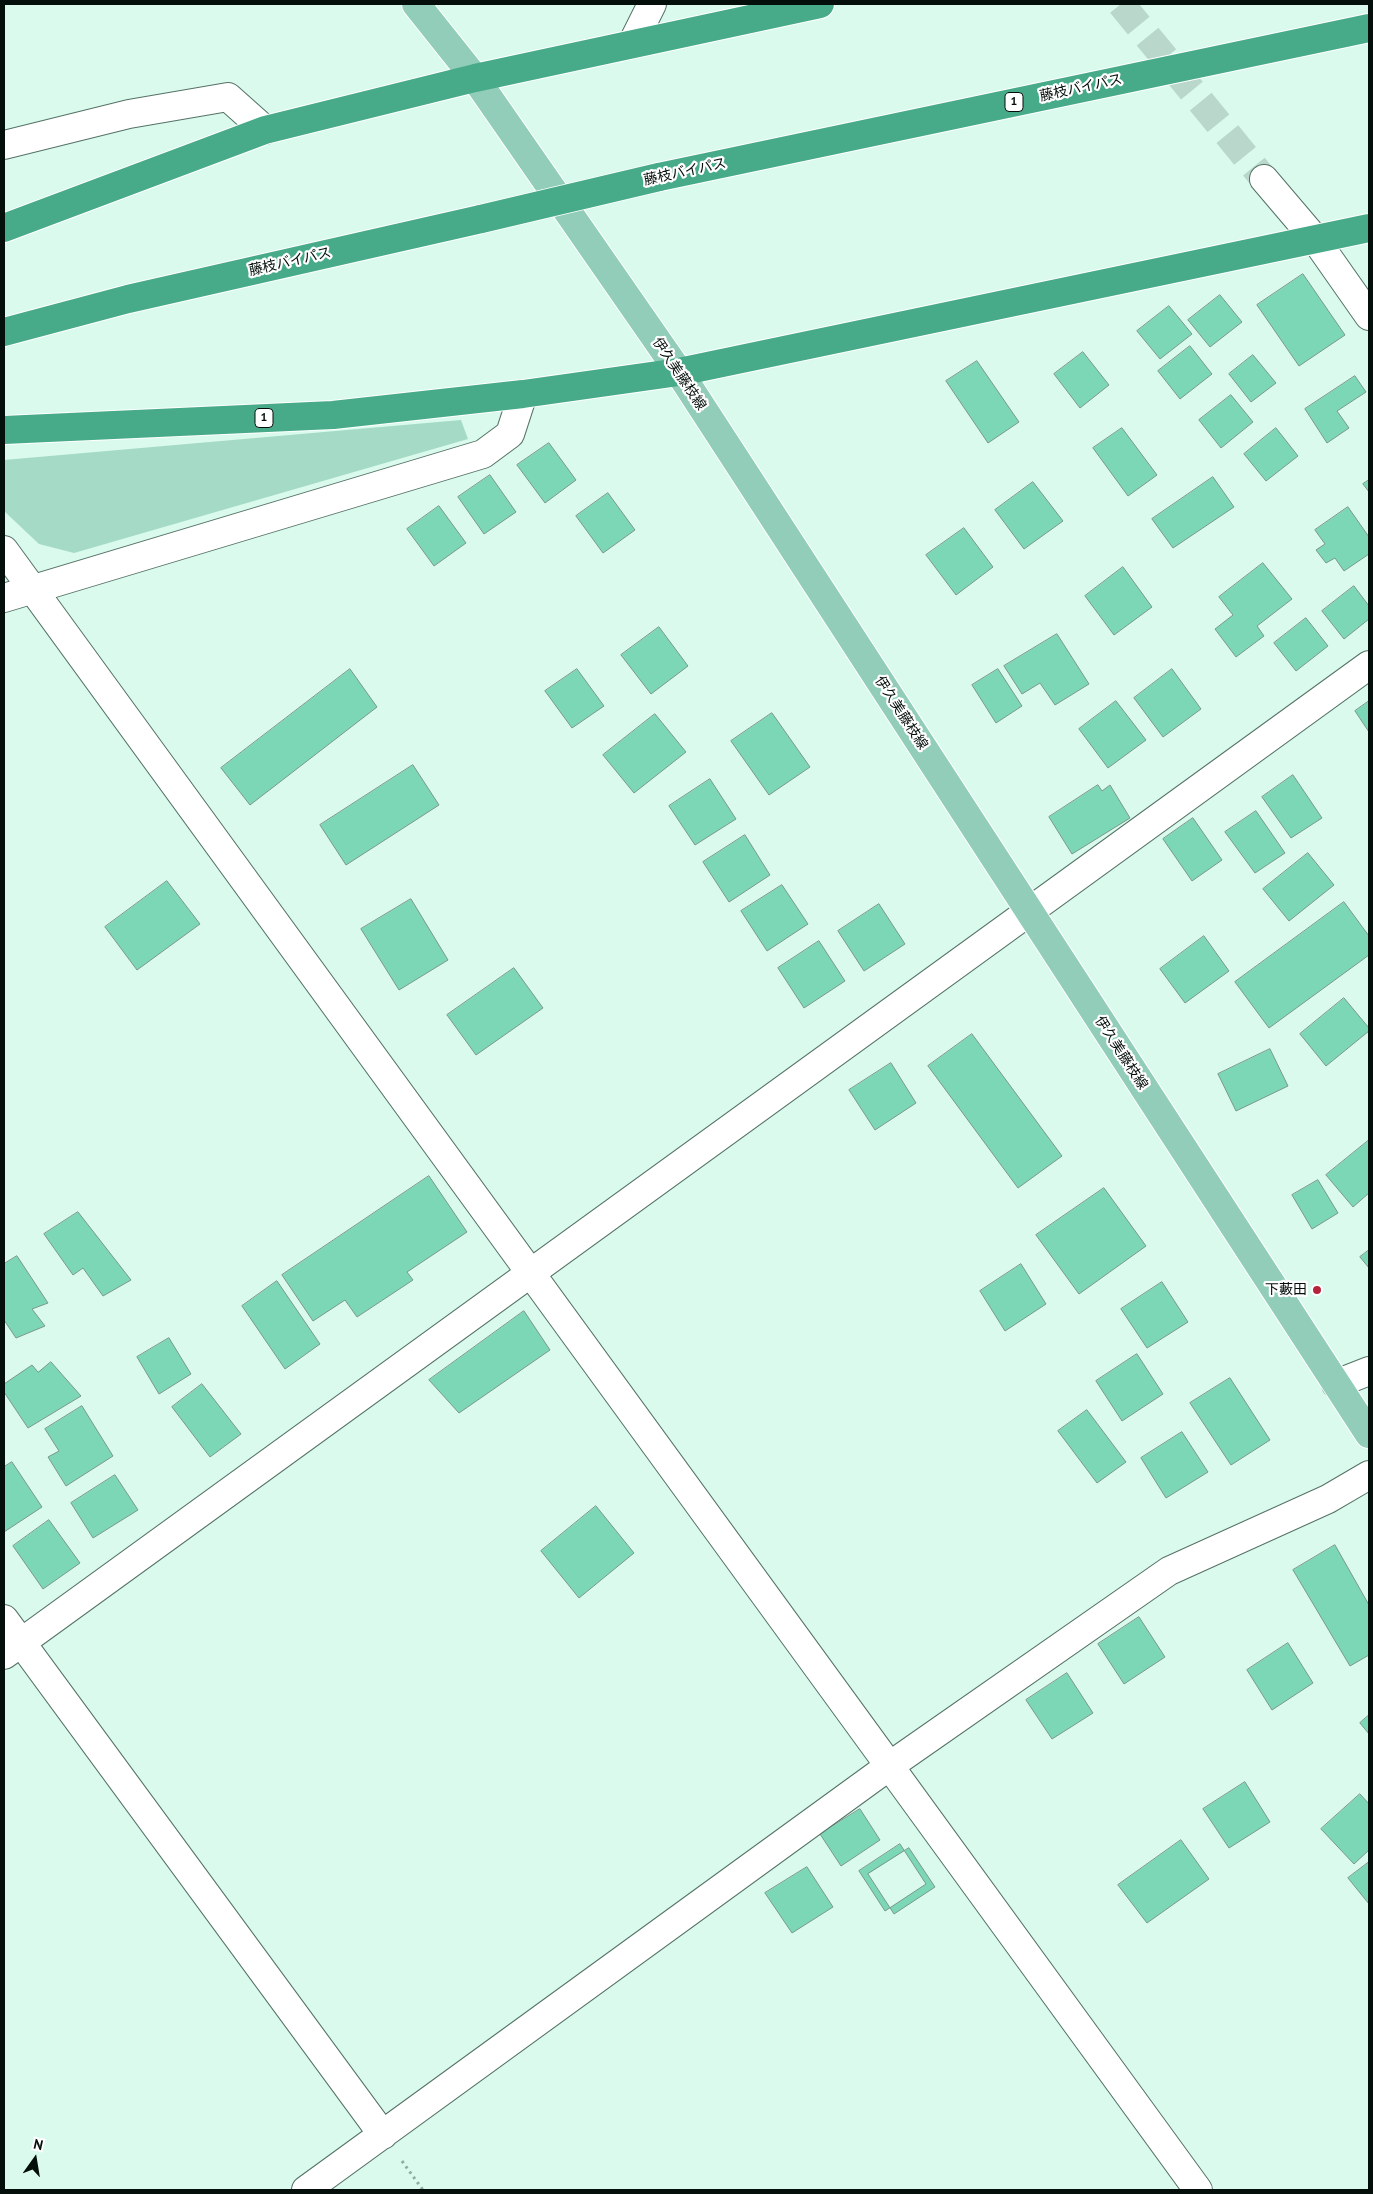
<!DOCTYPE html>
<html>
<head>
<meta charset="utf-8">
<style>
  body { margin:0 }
  #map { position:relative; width:1373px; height:2194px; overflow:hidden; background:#d9faec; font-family:"PT Sans",sans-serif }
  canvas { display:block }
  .frame { position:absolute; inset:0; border:5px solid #040e0a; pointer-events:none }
  .north { position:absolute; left:10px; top:2134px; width:50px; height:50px; -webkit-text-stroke:4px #fff; paint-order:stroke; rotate:13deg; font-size:14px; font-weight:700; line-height:20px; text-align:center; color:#040e0a }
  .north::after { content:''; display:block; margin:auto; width:18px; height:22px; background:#040e0a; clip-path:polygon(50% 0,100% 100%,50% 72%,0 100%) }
</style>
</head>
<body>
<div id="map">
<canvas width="1373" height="2194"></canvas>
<div class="frame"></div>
<div class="north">N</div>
</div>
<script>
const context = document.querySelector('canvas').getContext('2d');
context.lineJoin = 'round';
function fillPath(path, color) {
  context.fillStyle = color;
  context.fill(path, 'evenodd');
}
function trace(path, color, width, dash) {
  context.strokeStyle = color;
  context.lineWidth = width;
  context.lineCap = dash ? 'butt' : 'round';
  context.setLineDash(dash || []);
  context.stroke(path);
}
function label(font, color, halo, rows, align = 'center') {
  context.font = font + ' "PT Sans","Noto Sans JP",sans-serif';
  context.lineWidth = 4.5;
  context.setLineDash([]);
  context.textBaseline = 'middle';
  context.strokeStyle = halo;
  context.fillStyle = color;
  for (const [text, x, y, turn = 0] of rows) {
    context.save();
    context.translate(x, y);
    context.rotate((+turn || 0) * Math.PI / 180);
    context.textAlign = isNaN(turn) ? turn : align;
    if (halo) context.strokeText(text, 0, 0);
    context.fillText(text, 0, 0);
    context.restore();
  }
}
fillPath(new Path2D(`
  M461,420L468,439L74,553L39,544L4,511V460Z`), '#a5dbc6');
const building = new Path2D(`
  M1303,274L1345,335L1299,366L1257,305Z
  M1220,295L1242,322L1210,347L1188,320Z
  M1169,306L1192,334L1160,359L1137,331Z
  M1190,346L1212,374L1180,399L1158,371Z
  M1083,352L1109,385L1080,408L1054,374Z
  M1253,355L1276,383L1251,402L1229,374Z
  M977,361L1019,422L988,443L946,381Z
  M1355,376L1366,392L1337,411L1349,428L1327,443L1305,409Z
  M1231,395L1253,422L1221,448L1199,420Z
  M1122,428L1157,475L1128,496L1093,448Z
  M1276,428L1298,456L1266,481L1244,454Z
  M549,443L576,480L545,503L517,465Z
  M490,475L516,512L484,534L458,497Z
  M1213,477L1234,507L1173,548L1152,519Z
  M1369,480V492L1363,484Z
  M1033,482L1063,521L1024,549L995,510Z
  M608,493L635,530L603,553L576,516Z
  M439,506L466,543L434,566L407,529Z
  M1348,507L1369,537V554L1344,571L1335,558L1326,563L1316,550L1325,544L1315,530Z
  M964,528L993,567L956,595L926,555Z
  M1263,563L1292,599L1257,626L1264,636L1236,657L1215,629L1233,615L1219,597Z
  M1123,567L1152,607L1114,635L1085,596Z
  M1354,586L1369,606V619L1344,639L1322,611Z
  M1306,618L1328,646L1296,671L1274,643Z
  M659,627L688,666L651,694L621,655Z
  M1057,634L1089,684L1055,705L1040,683L1022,694L1004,666Z
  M350,669L377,707L250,805L221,768Z
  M577,669L604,706L572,728L545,691Z
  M998,669L1022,706L996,723L972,685Z
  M1172,669L1201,709L1163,737L1134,698Z
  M1116,701L1146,740L1108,768L1079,729Z
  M1369,701V732L1355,711Z
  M772,713L810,767L769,795L731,741Z
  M655,714L686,752L634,793L603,755Z
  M413,765L439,805L346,865L320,825Z
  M1293,775L1322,818L1291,838L1262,797Z
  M710,779L736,819L695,845L669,806Z
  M1098,785L1102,791L1110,785L1130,818L1072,854L1049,817Z
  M1256,811L1285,853L1255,873L1225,832Z
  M1193,818L1222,860L1192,881L1163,839Z
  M745,835L770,875L729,902L703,862Z
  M1308,853L1334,885L1289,921L1263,889Z
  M167,881L200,924L137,970L105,927Z
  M782,885L808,924L767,951L741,911Z
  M411,899L448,960L399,990L361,929Z
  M1344,902L1369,936V955L1269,1028L1235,982Z
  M879,904L905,944L864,971L838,931Z
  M1204,936L1229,971L1185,1003L1160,969Z
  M819,941L845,981L804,1008L778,968Z
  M514,968L543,1008L476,1055L447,1015Z
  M1344,998L1369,1028V1031L1326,1066L1300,1034Z
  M972,1034L1062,1156L1018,1188L928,1066Z
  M1270,1049L1288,1086L1236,1111L1218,1074Z
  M891,1063L916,1103L875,1130L849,1090Z
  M1369,1140V1193L1353,1207L1326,1175Z
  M429,1176L467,1232L407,1272L413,1280L357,1317L345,1300L313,1321L282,1275Z
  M1318,1180L1338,1213L1312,1229L1292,1195Z
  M1104,1188L1146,1246L1079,1294L1036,1235Z
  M78,1212L131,1280L103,1296L83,1268L73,1275L44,1234Z
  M1369,1250V1268L1360,1257Z
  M17,1256L48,1303L32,1309L45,1326L16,1338L4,1320V1264Z
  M1021,1264L1046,1304L1005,1331L980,1291Z
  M277,1281L320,1344L285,1369L242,1306Z
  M1162,1282L1188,1322L1147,1348L1121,1309Z
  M524,1311L550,1350L459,1413L429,1380Z
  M169,1338L191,1374L159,1394L137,1357Z
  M1137,1354L1163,1394L1122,1421L1096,1381Z
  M51,1362L81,1396L28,1428L4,1392V1384L32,1365L38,1372Z
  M1230,1378L1270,1440L1231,1465L1190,1403Z
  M202,1384L241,1434L210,1457L172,1407Z
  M82,1406L113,1456L66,1486L48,1457L59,1451L45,1429Z
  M1087,1410L1126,1462L1097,1483L1058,1431Z
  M1182,1432L1208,1472L1166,1498L1141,1458Z
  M12,1462L42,1507L4,1532V1467Z
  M115,1475L138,1510L93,1538L71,1503Z
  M596,1506L634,1553L579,1598L541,1551Z
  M49,1520L80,1563L43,1589L13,1546Z
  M1335,1545L1369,1605V1655L1350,1666L1293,1570Z
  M1139,1617L1165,1657L1124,1684L1098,1644Z
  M1288,1643L1313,1683L1272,1710L1247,1670Z
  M1067,1673L1093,1713L1052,1739L1026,1700Z
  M1369,1715V1734L1360,1723Z
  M1245,1782L1270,1822L1229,1848L1203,1809Z
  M1360,1794L1369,1804V1850L1354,1864L1321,1829Z
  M860,1809L880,1840L841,1866L820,1834Z
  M1181,1840L1209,1879L1147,1923L1118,1885Z
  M900,1844L926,1884L885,1911L859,1871Z
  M909,1848L935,1887L894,1914L868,1874Z
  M1369,1862V1904L1348,1878Z
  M807,1867L833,1907L792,1933L765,1893Z`);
fillPath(building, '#7cd7b6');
trace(building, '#7a988c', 1);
trace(new Path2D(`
  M1121,4L1264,179`), '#b9d7ca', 28, [28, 14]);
const minor = new Path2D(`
  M632,44L652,4
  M4,145L129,114L228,97L265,130
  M1264,179L1315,239L1369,316
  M4,550C405,1094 799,1644 1198,2190
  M4,598L483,454L510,434L523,394
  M1336,1384L1369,1371
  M4,1619L383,2135
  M4,1655L1369,665
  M306,2190L888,1767L1169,1571L1328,1499L1369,1475`);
const major = new Path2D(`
  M416,4L475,78L679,372L1369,1434`);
const highway = new Path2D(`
  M659,177L1369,28
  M4,228L265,130L475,78L820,4
  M4,332L128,299L481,219
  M4,430L333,415L523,394L679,372L1369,228`);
trace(minor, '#557266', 30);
trace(major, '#fff', 30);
trace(highway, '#fff', 30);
trace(new Path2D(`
  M402,2161L423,2190`), '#92aba1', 3, [2.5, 4]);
trace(minor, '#fff', 28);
trace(major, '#91cdb9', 28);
trace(highway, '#47ab8a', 28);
const highwayBridge = new Path2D(`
  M481,219L659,177`);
trace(highwayBridge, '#fff', 30, []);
trace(highwayBridge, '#47ab8a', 28);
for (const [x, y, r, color] of [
  [1317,1290,5,"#b6243c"]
]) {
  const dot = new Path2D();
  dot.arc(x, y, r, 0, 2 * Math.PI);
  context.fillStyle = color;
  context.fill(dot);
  trace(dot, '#fff', 2);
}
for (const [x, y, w] of [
  [1014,102,18],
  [264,418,18]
]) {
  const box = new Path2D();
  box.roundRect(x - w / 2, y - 9.5, w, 19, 4);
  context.fillStyle = '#fff';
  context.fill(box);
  trace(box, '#040e0a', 1);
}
label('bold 12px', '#040e0a', null, [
  ["1",1014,102],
  ["1",264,418]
]);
label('14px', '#040e0a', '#fff', [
  ["藤枝バイパス",1081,88,-12],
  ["藤枝バイパス",685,172,-12],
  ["藤枝バイパス",290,262,-13],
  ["伊久美藤枝線",679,374,56],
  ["伊久美藤枝線",901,713,57],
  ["伊久美藤枝線",1121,1053,57]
]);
label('14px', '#040e0a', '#fff', [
  ["下藪田",1307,1290]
], 'right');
</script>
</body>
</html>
